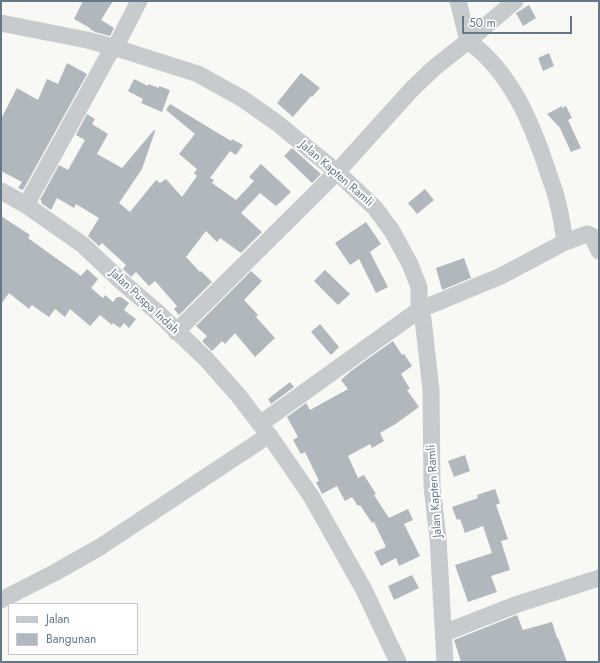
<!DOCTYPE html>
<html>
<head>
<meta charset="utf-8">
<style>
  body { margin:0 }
  #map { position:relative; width:600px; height:663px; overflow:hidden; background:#f8f8f4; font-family:Jost,sans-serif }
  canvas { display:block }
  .frame { position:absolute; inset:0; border:2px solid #647888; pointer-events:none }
  .legend { position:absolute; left:8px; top:603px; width:130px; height:52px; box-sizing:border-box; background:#fff; border:1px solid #c1c9cf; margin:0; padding:5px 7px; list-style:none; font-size:12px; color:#647888 }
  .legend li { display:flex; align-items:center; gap:8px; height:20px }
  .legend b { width:20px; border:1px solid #c1c9cf }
  .scale { position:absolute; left:462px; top:16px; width:110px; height:18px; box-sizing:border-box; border:2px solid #647888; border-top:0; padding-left:5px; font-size:12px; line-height:14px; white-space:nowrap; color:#647888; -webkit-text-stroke:3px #fff; paint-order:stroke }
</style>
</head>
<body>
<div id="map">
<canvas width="600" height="663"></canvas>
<div class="frame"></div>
<ul class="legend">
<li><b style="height:5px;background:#c7cbce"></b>Jalan</li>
<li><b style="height:11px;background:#b0b8be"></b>Bangunan</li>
</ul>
<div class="scale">50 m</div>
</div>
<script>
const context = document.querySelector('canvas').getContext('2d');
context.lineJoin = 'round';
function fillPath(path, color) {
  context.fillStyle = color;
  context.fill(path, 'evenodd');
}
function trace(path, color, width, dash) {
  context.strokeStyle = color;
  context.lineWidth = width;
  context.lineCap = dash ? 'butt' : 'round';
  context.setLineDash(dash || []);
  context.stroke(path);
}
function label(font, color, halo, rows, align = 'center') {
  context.font = font + ' Jost,sans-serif';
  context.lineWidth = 4;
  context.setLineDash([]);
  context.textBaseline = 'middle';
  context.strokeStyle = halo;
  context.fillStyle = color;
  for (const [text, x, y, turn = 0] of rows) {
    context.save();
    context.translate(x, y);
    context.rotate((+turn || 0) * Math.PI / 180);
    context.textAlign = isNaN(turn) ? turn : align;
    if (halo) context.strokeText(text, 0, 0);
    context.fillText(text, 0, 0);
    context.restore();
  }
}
fillPath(new Path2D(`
  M83,1H113L101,20L114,28L110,36L95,32L90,29V28L74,19Z
  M529,5L536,18L523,26L516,13Z
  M549,53L554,66L543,71L538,58Z
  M67,63L87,74L23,190L18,188L22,182L1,171V119L17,88L38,100L47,79L58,84Z
  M301,73L320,88L312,97L311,96L293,117L277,103Z
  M134,79L148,86V84L159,88V86L170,90L162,112L141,103L143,99L128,91Z
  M170,104L231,141L232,139L243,145L236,155L230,151L210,178L214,180L212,183L236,200L254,181L249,177L261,164L291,192L276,206L260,193L241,213L262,232L241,253L220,238L217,242L206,231L186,257L200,272L201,271L212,282L179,315L174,309L177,306L155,281L149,286L136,272L131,277L123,269L126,265L102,243L99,246L88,236L99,218L76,204L74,208L57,198L51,210L41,203L42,201L40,200L59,165L68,170L85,140L76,135L87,114L95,119L92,124L108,134L97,154L122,168L154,130L155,131L142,169L119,203L130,212L156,180L160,183L166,179L182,197L197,176L194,173L197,169L179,154L195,134L166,110Z
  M562,106V108L566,106L572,118L568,120L581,148L571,152L560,128L547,114Z
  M292,148L321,174L312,183L284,156Z
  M425,189L434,200L417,214L408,203Z
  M1,216L30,235L28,238L81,276L87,269L98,279L91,288L103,298L105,295L113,302L117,297H121L129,303L124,310L136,319L129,328L124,323L120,328L113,323L112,325L100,315L90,326L70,309L65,317L55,309L49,317L32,305L29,309L9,293L1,304Z
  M366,222L381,244L370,252L388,287L376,293L359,259L350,265L335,243Z
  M464,258L471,278L442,290L436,268Z
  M325,270L350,294L338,305L314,281Z
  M251,271L262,281L244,300L258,315L256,317L275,338L255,357L235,333L225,344L222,341L212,351L202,341L207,336L196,326Z
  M320,324L339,347L331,355L311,332Z
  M393,341L402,355L404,354L412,366L401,374L410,389L407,390L419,407L397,423L380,433L384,441L372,448L370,444L348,456L358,478L364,475L376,494L374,495L389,518L408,509L413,520L404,524L420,556L399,566L396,558L381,566L374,552L386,547L374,522L372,523L360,505L358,506L352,497L345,501L337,486L322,494L316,482L319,481L305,452L301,454L293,440L298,437L287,417L306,403L310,410L348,389L341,380L351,371Z
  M290,382L294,387L271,404L268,399Z
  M465,455L470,471L454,477L448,461Z
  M495,489L500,503L496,505L508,539L501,541L510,570L491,576L497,592L468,602L455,565L492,553L483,526L465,533L460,519L457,520L452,507L478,498L477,495Z
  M412,575L419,588L394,600L388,586Z
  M517,615L523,630L552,622L557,638H558L567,662H461L454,640Z`), '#b0b8be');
trace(new Path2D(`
  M1,23L87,40L113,47L198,74L243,99L277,123L337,172L375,208L392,231L410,264L419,287V310L423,319L431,390L432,487L438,538L445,662
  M115,48L139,1
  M1,191L26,205L83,245L122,282L156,311L207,360L238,395L267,433
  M26,205L113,47
  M565,242L587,234L592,236L599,251
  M176,332L337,172L412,89L434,68L468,41L458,1
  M260,424L419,310L501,276L565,242C563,228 561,214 557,200C555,190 550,179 547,169C531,121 510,71 468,41L515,1
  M1,600L56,572L100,547L269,435L311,496L364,590L398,662
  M444,633L518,604L599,578`), '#c7cbce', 17);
label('12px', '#647888', '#fff', [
  ["Jalan Kapten Ramli",336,174,41],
  ["Jalan Puspa Indah",144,302,43],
  ["Jalan Kapten Ramli",435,491,-94]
]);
</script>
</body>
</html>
